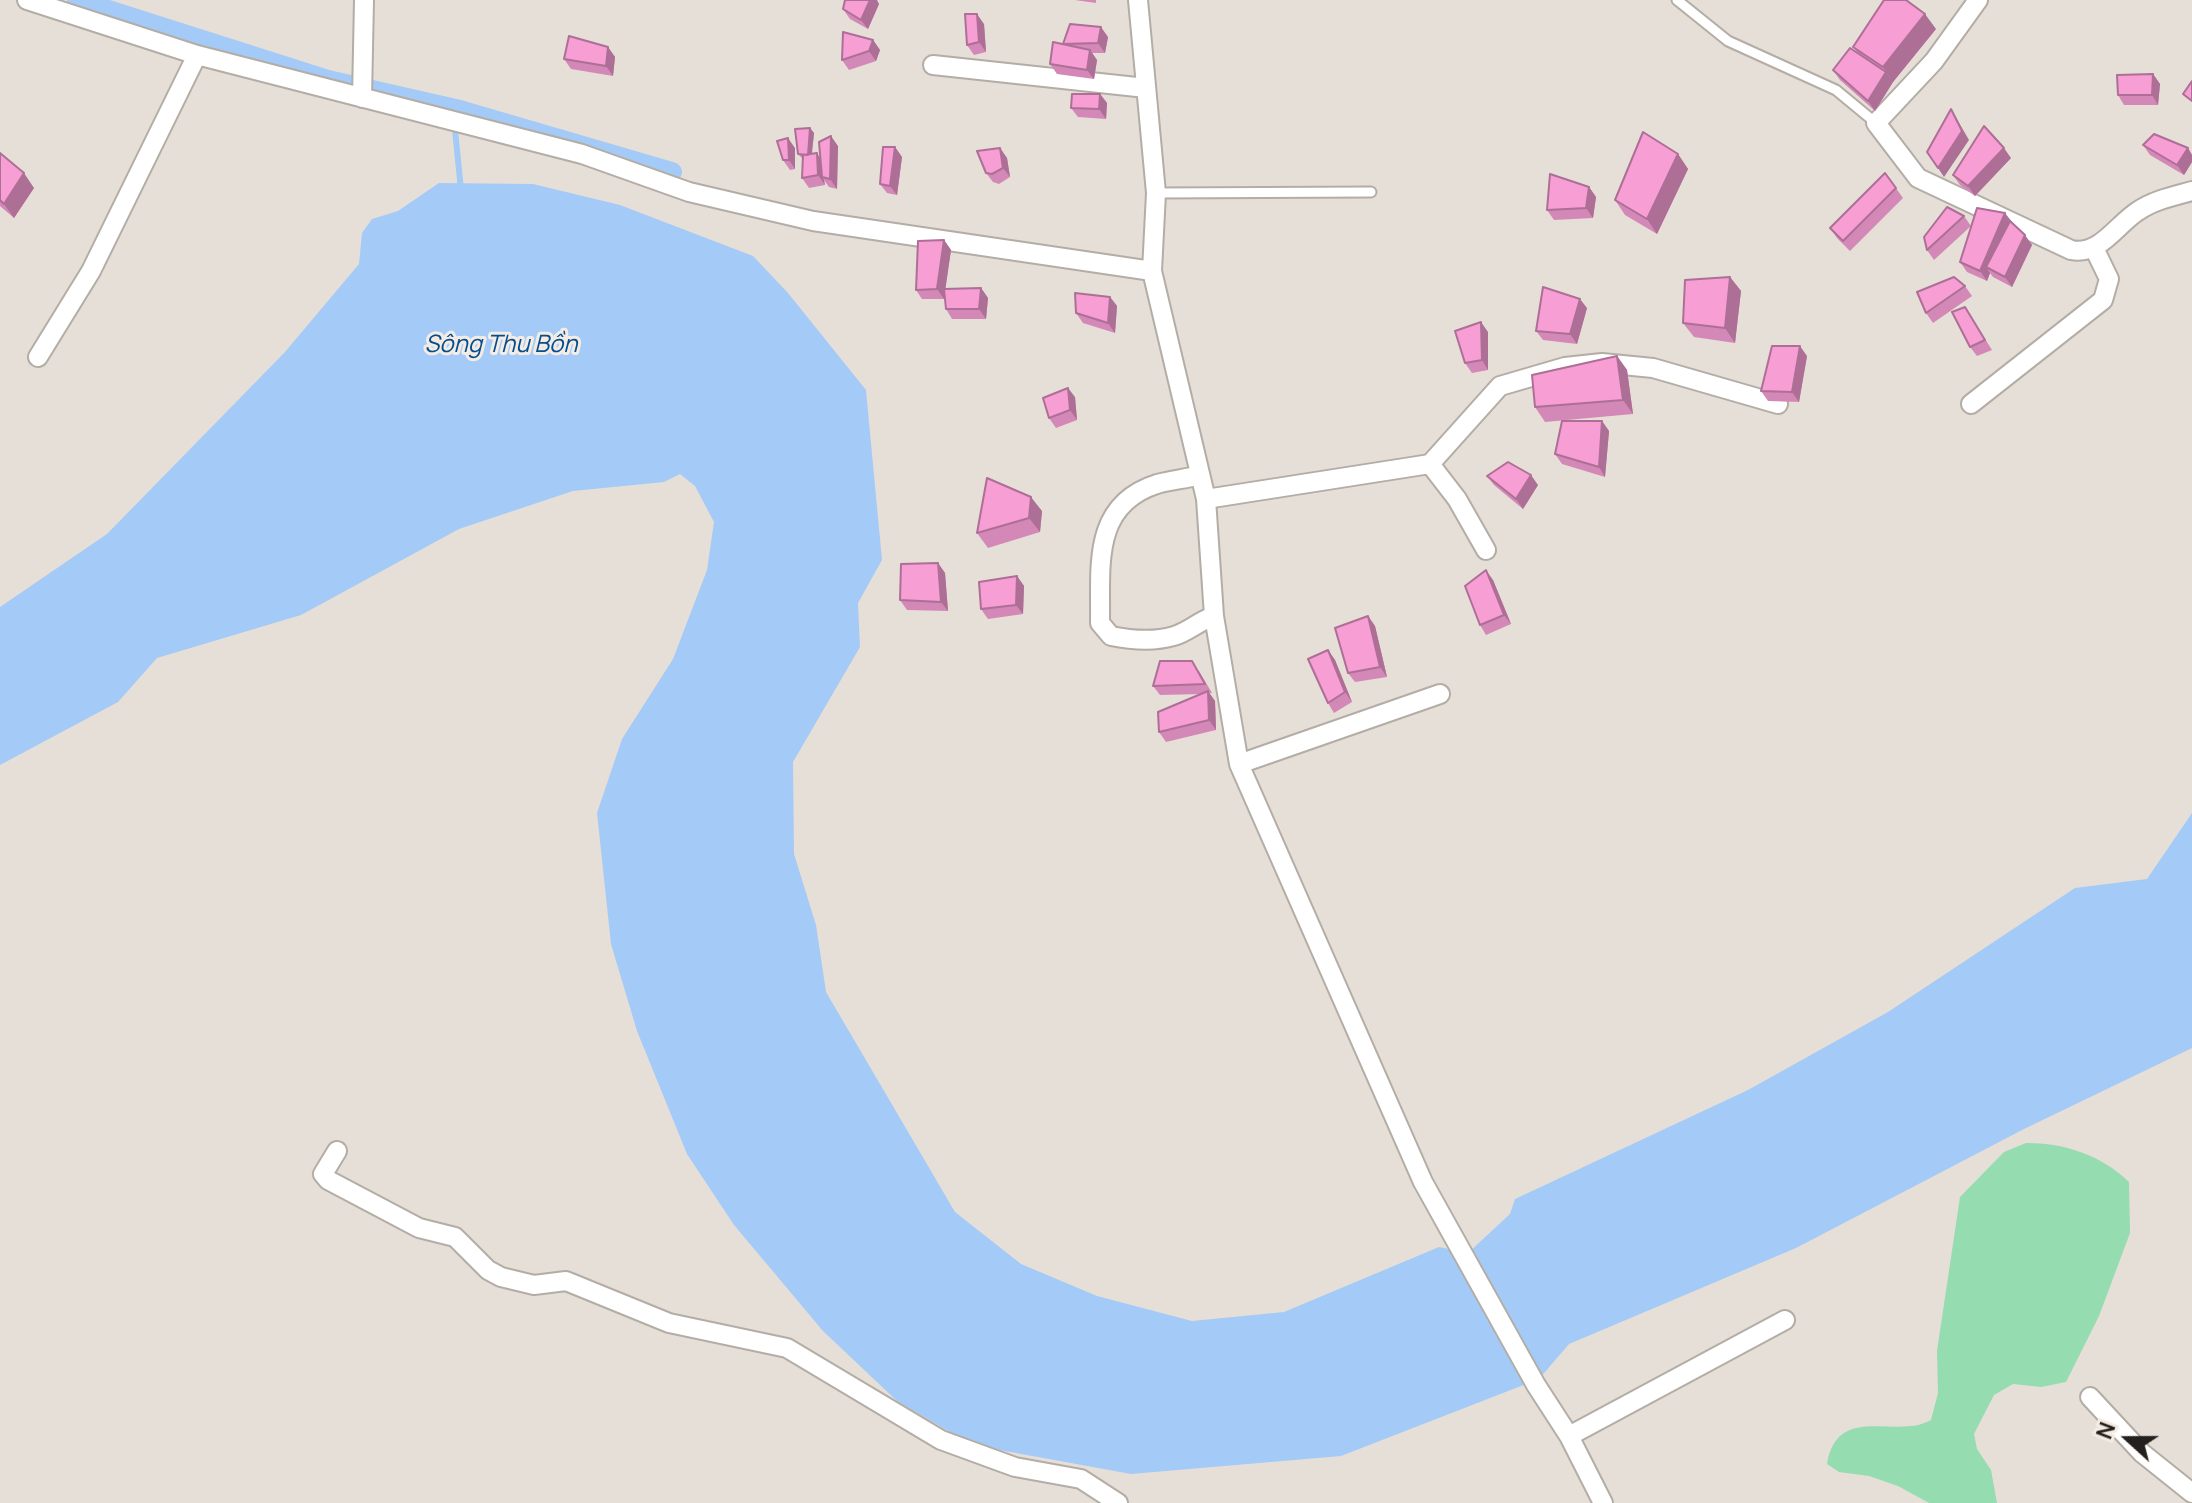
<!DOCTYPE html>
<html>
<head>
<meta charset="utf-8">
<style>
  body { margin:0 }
  #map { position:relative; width:2192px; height:1503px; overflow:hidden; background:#e6dfd7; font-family:Manrope,sans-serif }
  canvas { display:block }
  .north { position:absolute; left:2088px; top:1399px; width:80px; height:80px; -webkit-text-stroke:6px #f4ece4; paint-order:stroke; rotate:291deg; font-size:22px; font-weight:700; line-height:32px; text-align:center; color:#23201d }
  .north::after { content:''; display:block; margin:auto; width:28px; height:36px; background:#23201d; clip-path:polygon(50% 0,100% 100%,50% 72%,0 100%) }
</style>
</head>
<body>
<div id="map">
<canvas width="2192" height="1503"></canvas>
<div class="north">N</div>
</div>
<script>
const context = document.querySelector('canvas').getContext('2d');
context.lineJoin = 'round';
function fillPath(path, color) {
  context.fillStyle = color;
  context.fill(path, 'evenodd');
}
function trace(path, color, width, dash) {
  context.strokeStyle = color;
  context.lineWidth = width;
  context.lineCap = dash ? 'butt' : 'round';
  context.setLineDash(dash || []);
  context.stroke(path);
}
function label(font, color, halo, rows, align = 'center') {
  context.font = font + ' Manrope,sans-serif';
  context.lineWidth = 6;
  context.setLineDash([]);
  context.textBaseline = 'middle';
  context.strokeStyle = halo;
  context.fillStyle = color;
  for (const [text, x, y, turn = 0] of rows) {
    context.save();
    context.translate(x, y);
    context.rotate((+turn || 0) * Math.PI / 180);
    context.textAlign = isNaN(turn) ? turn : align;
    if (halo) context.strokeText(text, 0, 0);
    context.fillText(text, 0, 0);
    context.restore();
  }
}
fillPath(new Path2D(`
  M2026,1143C2065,1143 2101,1155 2129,1182L2130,1233L2099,1316L2066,1382L2041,1387L2013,1384L1994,1395L1974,1434L1977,1449L1991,1470L1997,1503H1929L1898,1486L1869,1476L1839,1472L1827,1464C1837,1402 1898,1440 1931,1420L1938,1393L1937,1351L1960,1197L2004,1152Z`), '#95dcb1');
fillPath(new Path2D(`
  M439,183L533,184L620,205L753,256L788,293L866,390L882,560L858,603L860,647L793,762L794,854L816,925L826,992L955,1212L1021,1264L1097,1296L1192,1321L1284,1312L1439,1247L1468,1253L1510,1214L1515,1199L1748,1090L1888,1012L2075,888L2147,879L2192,813V1048L2024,1129L1796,1248L1569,1344L1539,1379L1341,1456L1131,1474L972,1445L897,1401L823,1331L734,1225L687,1154L637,1031L611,944L597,813L622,739L673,659L707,570L714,522L695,486L680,474L664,482L573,491L459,529L301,615L157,658L118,702L0,765V607L107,534L285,352L359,264L362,233L372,219L398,211Z`), '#a4caf7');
trace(new Path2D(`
  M455,130L461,190`), '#a4caf7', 6);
trace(new Path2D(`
  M77,0L328,80L460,110L672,172`), '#a4caf7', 20);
const lane = new Path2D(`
  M1677,0L1728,41L1836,90L1876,123
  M1156,193L1371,192`);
const street = new Path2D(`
  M27,0L197,55L582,154L689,192L813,221L1152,271
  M1138,0L1156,193L1152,271L1206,499L1214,616L1239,764L1423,1182L1536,1385L1569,1436L1603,1503
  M1978,0L1934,61L1876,123L1918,178L2071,250C2100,256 2116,225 2138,211C2154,200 2174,196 2192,191
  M933,65L1146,88
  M362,98L364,0
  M38,357L91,271L197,55
  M1971,404L2103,300L2109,279L2094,248
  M1430,464L1457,499L1486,550
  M1200,475C1186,479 1171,480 1157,484C1091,505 1101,567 1100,623L1111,636C1131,640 1154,642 1174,636C1188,632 1199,621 1214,616
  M1206,499L1430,464L1500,386L1565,367L1602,363L1653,368L1778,404
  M1239,764L1440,694
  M337,1151L323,1174L328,1180L419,1228L455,1237L488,1270L501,1277L534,1285L566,1281L669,1323L787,1348L941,1440L1015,1467L1081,1479L1118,1503
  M2090,1397L2142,1453L2192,1493
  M1569,1436L1785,1320`);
trace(lane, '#b3ada5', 13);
trace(street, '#b3ada5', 22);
trace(lane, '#fff', 9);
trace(street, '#fff', 18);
fillPath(new Path2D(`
  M1075,0H1096V3Z
  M879,4L868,29L850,19L843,9Z
  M984,24L986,52L974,55L967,45Z
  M1936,29L1893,82L1875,111L1840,80L1833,70L1857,52L1853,47Z
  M1108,37L1105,53H1092L1097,60L1094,79L1057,74L1050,64L1063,44Z
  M873,40L880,50L876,61L849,70L842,60Z
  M608,47L615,57L613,76L571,69L564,59Z
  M2153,74L2160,84L2158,105H2124L2118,95Z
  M1100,94L1107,103L1106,119L1078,117L1071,108Z
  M810,128L814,133L812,154L820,159L838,146L837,189L829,187L824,180L825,185L809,188L802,178L803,159L798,154Z
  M2143,145L2188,148L2192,155V162L2184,175L2150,155Z
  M895,147L902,157L897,195L887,193L880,184Z
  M795,148V169L790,170L783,160Z
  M1000,148L1007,158L1010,177L999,184L993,182L986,173Z
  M0,153L34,188L14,218L0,206Z
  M1678,154L1688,169L1657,234L1625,215L1615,200Z
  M2011,158L1975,196L1960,185L1953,175Z
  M1885,173L1903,198L1850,251L1837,238L1830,228Z
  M1589,187L1596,197L1593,218L1554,220L1547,210Z
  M1964,216L1971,226L1934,260L1927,250Z
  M2012,222L2032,245L2012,287L1993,277L1990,273L1987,281L1967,272L1960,262Z
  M944,240L951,250L945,289L981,288L988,298L986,319H952L946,309L945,294L944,299H922L916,290Z
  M1730,277L1741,291L1735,343L1694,337L1683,323Z
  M1965,286L1972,296L1933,323L1926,313Z
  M1110,297L1117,306L1115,333L1083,323L1076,313Z
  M1965,307L1992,350L1977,356L1970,347Z
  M1587,308L1577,344L1543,340L1536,331Z
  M1488,332V370L1472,373L1465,363Z
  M1617,356L1627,370L1633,414L1545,422L1535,407Z
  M1807,356L1799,402L1768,401L1761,391Z
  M1075,397L1077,420L1056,428L1049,418Z
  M1602,421L1609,431L1605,477L1562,464L1555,454Z
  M1487,476L1538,485L1523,509L1494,485Z
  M1042,511L1040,532L988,548L977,533Z
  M938,563L945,573L948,611L907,610L900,600Z
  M1017,576L1024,586L1023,614L988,619L981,609Z
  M1493,580L1511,624L1486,635L1480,625Z
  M1368,616L1375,626L1387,677L1355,682L1348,673Z
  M1328,650L1335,660L1352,702L1334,713L1328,703Z
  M1199,671L1212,693H1209L1215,701L1216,730L1166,742L1159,732L1202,694L1160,695L1153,686Z`), '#d488b7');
fillPath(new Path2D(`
  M870,0H877L879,4L868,29L861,20Z
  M977,14L984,24L986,52L979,42Z
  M1925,14L1936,29L1893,82L1883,67Z
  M1101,27L1108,37L1105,53L1098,43Z
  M873,40L880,50L876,61L869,51Z
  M608,47L615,57L613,76L606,66Z
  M1090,50L1097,60L1094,79L1087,70Z
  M1886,72L1893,82L1875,111L1868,101Z
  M2153,74L2160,84L2158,105L2152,95Z
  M1100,94L1107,103L1106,119L1099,109Z
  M1951,109L1969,140L1944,177L1938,168Z
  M810,128L814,133L811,160L808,155Z
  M831,136L838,146L837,189L830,179Z
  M788,138L795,148V169L789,160Z
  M895,147L902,157L897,195L890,186Z
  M1000,148L1007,158L1010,177L1003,168Z
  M2004,148L2011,158L1975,196L1968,186Z
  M2188,148L2192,155V162L2184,175L2177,165Z
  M817,153L823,163L822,177L824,180L825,185L818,175Z
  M1678,154L1688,169L1657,234L1647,219Z
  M24,173L34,188L14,218L4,204Z
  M1589,187L1596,197L1593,218L1586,208Z
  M2005,213L2012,222L1992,270L1986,267L1990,273L1987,281L1980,271Z
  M2025,235L2032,245L2012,287L2005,277Z
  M944,240L951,250L944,299L937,289Z
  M1730,277L1741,291L1735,343L1725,328Z
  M981,288L988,298L986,319L979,309Z
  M1110,297L1117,306L1115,333L1108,323Z
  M1580,299L1587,308L1577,344L1570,334Z
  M1481,322L1488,332V370L1482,360Z
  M1800,346L1807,356L1799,402L1792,392Z
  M1617,356L1627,370L1633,414L1623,400Z
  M1068,388L1075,397L1077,420L1070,410Z
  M1602,421L1609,431L1605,477L1599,467Z
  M1531,475L1538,485L1523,509L1516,499Z
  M1031,497L1042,511L1040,532L1029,518Z
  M938,563L945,573L948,611L941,602Z
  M1486,570L1493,580L1511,624L1504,615Z
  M1017,576L1024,586L1023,614L1016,605Z
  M1368,616L1375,626L1387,677L1380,667Z
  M1328,650L1335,660L1352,702L1345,692Z
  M1208,691L1215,701L1216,730L1209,720Z`), '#ad6f95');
const building = new Path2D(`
  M845,0H870L861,20L843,9Z
  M1884,0H1906L1925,14L1883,67L1853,47Z
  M965,14H977L979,42L967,45Z
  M1070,24L1101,27L1098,43L1063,44Z
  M843,32L873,40L869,51L842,60Z
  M569,36L608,47L606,66L564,59Z
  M1053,42L1090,50L1087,70L1050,64Z
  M1850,48L1886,72L1868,101L1833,70Z
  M2153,74L2152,95H2118L2117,75Z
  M2192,81V101L2183,94Z
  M1072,94H1100L1099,109L1071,108Z
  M1951,109L1962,131L1938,168L1927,152Z
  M1984,126L2004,148L1968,186L1953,175Z
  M810,128L808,155L798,154L795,129Z
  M1643,132L1678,154L1647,219L1615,200Z
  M2154,134L2188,148L2177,165L2143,145Z
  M831,136L830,179L822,177L819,142Z
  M788,138L789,160H783L777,141Z
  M883,147H895L890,186L880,184Z
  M1000,148L1003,168L992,174L986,173L977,151Z
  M0,153L24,173L4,204L0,200Z
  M817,153L818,175L802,178L803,155Z
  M1885,173L1896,188L1843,241L1830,228Z
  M1550,174L1589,187L1586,208L1547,210Z
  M1947,207L1964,216L1927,250L1924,237Z
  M1977,208L2005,213L1980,271L1960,262Z
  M2010,221L2025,235L2005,277L1986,267Z
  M944,240L937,289L916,290L918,241Z
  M1730,277L1725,328L1683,323L1685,280Z
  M1954,277L1965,286L1926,313L1917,292Z
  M1543,287L1580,299L1570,334L1536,331Z
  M981,288L979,309H946L944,289Z
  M1075,293L1110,297L1108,323L1076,313Z
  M1965,307L1985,340L1970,347L1952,312Z
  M1481,322L1482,360L1465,363L1455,331Z
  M1772,346H1800L1792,392L1761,391Z
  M1617,356L1623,400L1535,407L1532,375Z
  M1068,388L1070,410L1049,418L1043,398Z
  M1562,421H1602L1599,467L1555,454Z
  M1508,462L1531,475L1516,499L1487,476Z
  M987,478L1031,497L1029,518L977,533Z
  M938,563L941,602L900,600L901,564Z
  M1486,570L1504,615L1480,625L1465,586Z
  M1017,576L1016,605L981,609L979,582Z
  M1368,616L1380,667L1348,673L1335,628Z
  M1328,650L1345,692L1328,703L1308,659Z
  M1160,661H1192L1205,684L1153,686Z
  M1208,691L1209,720L1159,732L1158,712Z`);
fillPath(building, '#f79ed5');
trace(building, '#ad6f95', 2);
label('italic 24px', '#054e8e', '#f4ece4', [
  ["Sông Thu Bồn",501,345]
]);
</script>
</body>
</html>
